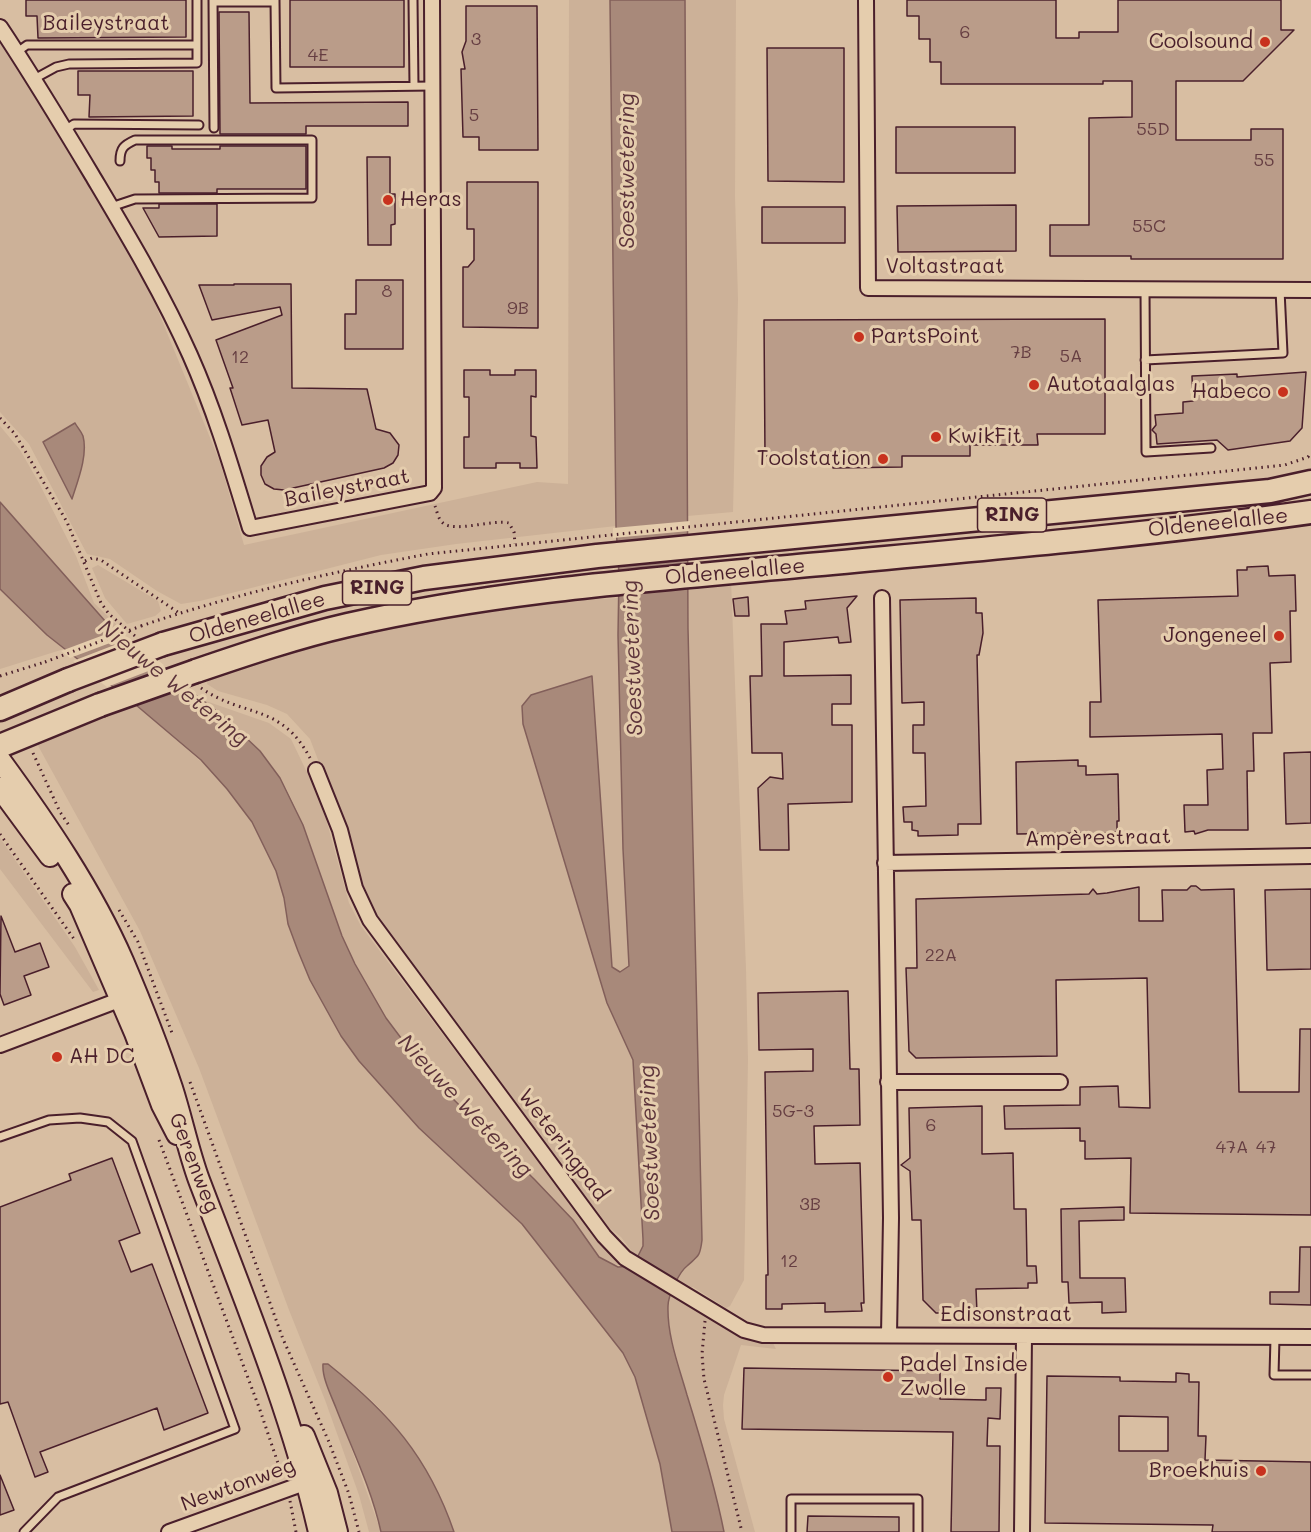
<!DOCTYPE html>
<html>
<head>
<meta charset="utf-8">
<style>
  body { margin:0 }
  canvas { display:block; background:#e5cdad }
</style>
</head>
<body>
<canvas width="1311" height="1532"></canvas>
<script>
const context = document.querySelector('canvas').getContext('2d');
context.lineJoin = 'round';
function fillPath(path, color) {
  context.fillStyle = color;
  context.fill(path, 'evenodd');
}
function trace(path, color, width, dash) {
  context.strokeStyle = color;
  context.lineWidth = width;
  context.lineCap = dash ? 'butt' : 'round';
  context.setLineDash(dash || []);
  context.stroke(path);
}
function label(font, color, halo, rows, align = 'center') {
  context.font = font + ' Mali,sans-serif';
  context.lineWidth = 6;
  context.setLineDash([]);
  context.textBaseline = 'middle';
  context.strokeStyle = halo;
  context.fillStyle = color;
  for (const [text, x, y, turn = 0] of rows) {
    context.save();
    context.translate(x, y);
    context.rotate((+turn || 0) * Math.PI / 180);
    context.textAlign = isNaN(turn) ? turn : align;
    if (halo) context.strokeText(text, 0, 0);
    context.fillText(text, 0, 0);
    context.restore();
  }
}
fillPath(new Path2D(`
  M0,0H1311V1532H0Z`), '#d8bea2');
fillPath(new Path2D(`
  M569,0H610L616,526L456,544L381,555L200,601L181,604L157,591L110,559L87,554L29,444L0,412V39L98,202L141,275L156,306L220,462L244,545L537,482L568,484ZM75,423L72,498L43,442Z
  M685,0H736L735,196L738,299L733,512L687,516Z
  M0,426L20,450L39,483L76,556L94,603L120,628L113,630L0,502Z
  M98,565L158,601L161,611L155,616L127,624L105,598L92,568Z
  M731,580L746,969L748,1060L744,1280L730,1306L726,1308L693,1287L685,1288L676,1282L685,1266L696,1260L702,1240L688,590L710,588Z
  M0,589L47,635L64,649L0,669Z
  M588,594L600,599L618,598L623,849L629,966L620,973L612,967L592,676L531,695L607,1003L633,1060L643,1239V1246L637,1258L621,1237L602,1222L592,1210L373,915L364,895L327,783L310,739L287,714L267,705L218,691L207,684L208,679L230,669L375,628Z
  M203,700L269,723L291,739L314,787L326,819L349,903L361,926L584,1222L600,1241L633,1266C595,1267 592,1246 573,1220C567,1212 558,1205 551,1197C495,1137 431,1085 385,1017C364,985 346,948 333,912C315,863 303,808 271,765C253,740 226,721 203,700Z
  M136,705L213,772L252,822L276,871L284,898L288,924L310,980L341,1036L359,1061L437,1146L522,1224L623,1353L635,1377L660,1464L672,1532H454C437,1482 409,1436 371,1400C358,1387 343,1376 328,1364L349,1442L381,1532H369L359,1495L325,1400L289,1310L199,1068L140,931L36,742Z
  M0,838L75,947L99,990L93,992L0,869Z
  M671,1291L740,1334L757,1341L773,1343L776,1349L741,1345L724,1395L723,1405L724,1419L755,1532H724L671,1336L667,1305Z`), '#ccb198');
const water = new Path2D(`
  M610,0H685L688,628L702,1240C700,1257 698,1256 687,1266C679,1272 668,1296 668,1306C667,1336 679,1367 687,1395C701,1440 715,1486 724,1532H672L660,1464L635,1377L623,1353L522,1224L419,1128L359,1061L341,1036L310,980L298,951L288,924L284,898L276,871L252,822L227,789L201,760L136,705L47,635L0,589V502L113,630L224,717L260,751L280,778L303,825L342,936L355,964L386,1018L410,1050L444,1090L535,1180L573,1220L599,1257L618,1267L633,1266L643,1246V1239L633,1060L607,1003L523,724L522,706L531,695L592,676L612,967L620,972L629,966L623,849L618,635L619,575L616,526Z
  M75,423C77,427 81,431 83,436C88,455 78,480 72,499L43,442Z
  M323,1364H328C389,1413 428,1456 454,1532H381C372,1490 352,1449 336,1408C331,1395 322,1378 323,1364Z`);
fillPath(water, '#a8897a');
trace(water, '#825f5a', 1.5);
fillPath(new Path2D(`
  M690,521L689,531L613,538V528Z
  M117,630L126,637L70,658L61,651Z
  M130,639L164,665L107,687L73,661Z`), '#e5cdad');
const building = new Path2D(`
  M26,0H186V37L38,38L37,16H26Z
  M290,0H404V67H290Z
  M907,0H1056V38H1079V32H1118V0H1281V30H1294L1243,81H1176V140H1251V129H1283V259H1131V256H1050V225H1089V118L1132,117V81H1103V84H941V62H930V39H919V16H907Z
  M466,6H537L538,150H479V137H463L461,69H465L462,52L466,41Z
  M219,12H249L250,103L408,102V126H306V134H220Z
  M767,48H844V182L768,181Z
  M78,71H193V116L89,117L90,95H78Z
  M896,127H1015V173H896Z
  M147,146H172V149H220V146H306V189H217V193H159V182H155V170H151V158H147Z
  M367,157H390V194H395V224L391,225V245H368Z
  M467,182H538V328L463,327V267H468L474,260V229H467Z
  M159,204H217V236L159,237L143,208H159Z
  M1016,205V251L898,252L897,206Z
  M762,207H845V243H762Z
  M356,280H403V349H345V314H356Z
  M234,284H291L292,388L367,389L376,429L390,433L399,445L398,455L393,463L384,468L284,490L274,489L265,484L261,475V466L267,457L275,452L268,420L242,425L230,388H233L216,340L282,315L280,307L212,320L199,285H234Z
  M1105,319V434H1037L1038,445H970V456H902V467L833,468V456H765L764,320Z
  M464,370H490V375H515V370H536V397L531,396V436L536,437L537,468H520V463H496V468H464V437H469V397H464Z
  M1306,372L1302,428L1290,441L1228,450L1217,440L1157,444L1156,434L1152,430L1156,425L1155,415L1183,413V402L1193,401L1192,376L1237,374V377Z
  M1268,566L1269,576L1295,575L1296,611H1290L1291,662L1270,663L1272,733H1253L1254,771H1247L1248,830H1208L1195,834L1194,831L1185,832L1184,805H1208L1207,770L1223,769L1222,734L1090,737V702H1101L1098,600L1238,596L1237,570H1247V567Z
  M857,596L847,608L851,642L839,643L838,637L784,642V676L851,675V704H832V725H852V802L788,804L789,850H760L758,788L770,777L783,779L782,753H752L750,676H762L761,624H787L785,611L806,609L805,601Z
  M748,597L749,616H735L733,599Z
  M976,598V613H982L983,633L979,655H977L981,824H958V835L918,836V831L912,830V822H904L903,807L926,806L925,753H913V725H924V702L902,703L900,600Z
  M1311,752V823L1286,824L1284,753Z
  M1078,760V766H1086V775L1118,774L1119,821H1117V832L1103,833L1104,835H1081V833L1017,834L1016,762Z
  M1191,886H1196L1201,890L1234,889L1239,1092H1299L1300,1029H1311V1215L1130,1213L1131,1158L1085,1159V1141H1080V1128L1005,1129L1004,1106L1080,1105V1087L1118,1086L1119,1107L1150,1108L1147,978L1056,980L1057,1056L916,1058L909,1051L906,968H917L916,899L1089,894L1093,889L1097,894L1107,893L1139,887V921H1163L1162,890H1187Z
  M1311,889V969L1267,970L1265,890Z
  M1,916L15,952L40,943L49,967L24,976L31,995L4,1005L0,994Z
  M848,991L850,1069H859L860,1125L814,1126L815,1164L860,1163L864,1303H861L862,1311L825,1312V1303L782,1304V1309H766V1275H768L765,1072L813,1071V1049L759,1050L758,993Z
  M982,1106V1154L1013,1153L1014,1209H1026L1027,1266H1036L1037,1283H1028V1288L976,1289L977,1313H936L923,1300L921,1220H912L910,1171L901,1165L910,1158L909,1108Z
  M112,1158L140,1233L119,1241L131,1272L152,1264L208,1413L164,1430L157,1408L40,1452L48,1472L35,1477L8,1402L0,1404V1207L71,1180L69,1174Z
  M1124,1207V1220L1079,1221L1080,1278H1125L1126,1312L1102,1313V1302L1069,1303L1068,1282H1062L1061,1209Z
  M1300,1247H1311V1305L1270,1304V1292H1299Z
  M744,1368L940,1371V1399L986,1400V1388H1001L1000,1419L988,1418L987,1446H1000L999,1532H951L953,1432L742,1429Z
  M1176,1373L1189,1374V1382H1199L1198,1436H1206L1205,1460L1311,1462V1532H1212L1213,1525L1045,1523L1047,1376L1120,1377V1381L1176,1382ZM1119,1416L1168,1417V1451H1119Z
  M0,1475L14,1510L0,1515Z
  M808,1516L899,1517V1532H807Z`);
fillPath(building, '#ba9c89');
trace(building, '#4a1f2b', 1.5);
const lane = new Path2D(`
  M213,0L214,128
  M275,0L276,88L433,86
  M413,0L414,86
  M213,2H275
  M17,52L27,45H197
  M34,79L56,67L69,64L197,63V0
  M65,130L74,124L199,125
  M111,207L135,199L312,198V140H135C124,145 120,148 120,161
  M1145,289L1146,452L1211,448
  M1145,360L1283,353L1280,290
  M0,1137L49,1120L80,1118L108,1122L132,1141L235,1429L58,1497L24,1532
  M1275,1338L1274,1375H1311
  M791,1532V1499H918V1532`);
const street = new Path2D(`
  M866,0L868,288L1311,290
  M0,27C32,75 62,125 92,175C127,234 162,292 190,355C215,411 232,469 250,528L430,493L434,488L432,0
  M882,598L891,1218L889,1335
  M316,770L340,830L355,888L370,920L604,1236L625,1258L744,1330L763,1335L1311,1337
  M885,863L1311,856
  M0,1045L127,997
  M888,1082H1060
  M169,1532L313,1480
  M1022,1532L1024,1336`);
const secondary = new Path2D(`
  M0,760C46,823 92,890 123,961C141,1003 158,1046 172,1088C182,1119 188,1150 199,1180C243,1296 291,1411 319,1532
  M0,788L50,856
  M73,894L80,905L135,1033L162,1105L177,1134
  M304,1436L327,1493L337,1532`);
const primary = new Path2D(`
  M163,644L325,598L424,578L597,556L1270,491L1311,482
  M196,671C246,654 296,637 348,625C496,591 647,580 798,566C969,550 1141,536 1311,512
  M0,709L68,680
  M0,746L100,705`);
trace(lane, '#4a1f2b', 11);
trace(street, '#4a1f2b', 18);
trace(secondary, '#4a1f2b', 24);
trace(primary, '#4a1f2b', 27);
trace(new Path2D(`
  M0,418L15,434L67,522L101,603L109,614L135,636
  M435,506C437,511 438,519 443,523C454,533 493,519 509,523L514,532L515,544
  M85,561L92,558L101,560L179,613
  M141,626C234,594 332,572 428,554L1285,465L1308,457L1311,452
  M0,676L45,662
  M201,688C244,718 281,703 310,758
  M33,753L60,812L70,827
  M0,834L74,939
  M119,910L138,942L172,1033
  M190,1082L283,1339L329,1442L349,1494L359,1532
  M159,1140L260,1410L283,1478
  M705,1321L702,1354L704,1379L742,1532
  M290,1501L296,1532`), '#4a1f2b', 3, [1.5, 4.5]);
trace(lane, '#e5cdad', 7);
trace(street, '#e5cdad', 14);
trace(secondary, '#e5cdad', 20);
trace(primary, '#e5cdad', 22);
const primaryBridge = new Path2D(`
  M68,680L163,644
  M100,705L196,671`);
trace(primaryBridge, '#4a1f2b', 27, []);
trace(new Path2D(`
  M45,662L141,626`), '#4a1f2b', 3, [1.5, 4.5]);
trace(primaryBridge, '#e5cdad', 22);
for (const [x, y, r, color] of [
  [1265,42,6,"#c8321e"],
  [388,200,6,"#c8321e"],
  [859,337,6,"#c8321e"],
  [1034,385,6,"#c8321e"],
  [1283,392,6,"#c8321e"],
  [936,437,6,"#c8321e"],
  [883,459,6,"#c8321e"],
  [1279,636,6,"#c8321e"],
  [57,1057,6,"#c8321e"],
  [888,1377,6,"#c8321e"],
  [1261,1471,6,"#c8321e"]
]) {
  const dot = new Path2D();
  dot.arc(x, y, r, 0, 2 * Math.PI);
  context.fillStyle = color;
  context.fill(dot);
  trace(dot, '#e5cdad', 2);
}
label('18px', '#663e42', null, [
  ["6",965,32],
  ["3",476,39],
  ["4E",318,55],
  ["5",474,115],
  ["55D",1153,129],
  ["55",1264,160],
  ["55C",1149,226],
  ["8",387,291],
  ["9B",518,308],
  ["7B",1021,352],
  ["5A",1071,356],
  ["12",240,357],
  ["22A",941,955],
  ["5G-3",793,1111],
  ["6",931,1125],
  ["47A",1232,1147],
  ["47",1266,1147],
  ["3B",810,1204],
  ["12",789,1261]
]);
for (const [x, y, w] of [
  [1012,515,69],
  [377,588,69]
]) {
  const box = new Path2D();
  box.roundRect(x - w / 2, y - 17, w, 34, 4.5);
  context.fillStyle = '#e5cdad';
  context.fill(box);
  trace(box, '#4a1f2b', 1.5);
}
label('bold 20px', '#4a1f2b', null, [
  ["RING",1012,515],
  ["RING",377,588]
]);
label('21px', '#4a1f2b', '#e5cdad', [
  ["Baileystraat",106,24],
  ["Voltastraat",945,267],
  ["Baileystraat",347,488,-11],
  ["Oldeneelallee",1218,523,-6],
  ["Oldeneelallee",735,572,-5],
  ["Oldeneelallee",257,618,-16],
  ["Ampèrestraat",1098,838,-1],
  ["Weteringpad",563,1145,53],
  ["Gerenweg",194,1163,69],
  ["Edisonstraat",1006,1315],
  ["Newtonweg",238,1485,-20]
]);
label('21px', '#4a1f2b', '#e5cdad', [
  ["Coolsound",1253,42,"right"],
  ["Heras",400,200],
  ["PartsPoint",871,337],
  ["Autotaalglas",1046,385],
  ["Habeco",1271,392,"right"],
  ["KwikFit",948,437],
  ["Toolstation",871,459,"right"],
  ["Jongeneel",1267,636,"right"],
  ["AH DC",69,1057],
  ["Padel Inside",900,1365],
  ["Zwolle",900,1389],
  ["Broekhuis",1249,1471,"right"]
], 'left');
label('italic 22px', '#5d343b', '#e5cdad', [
  ["Soestwetering",627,171,-90],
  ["Soestwetering",633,658,-92],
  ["Nieuwe Wetering",173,683,39],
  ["Nieuwe Wetering",465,1106,47],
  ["Soestwetering",650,1143,-92]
]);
</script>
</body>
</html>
